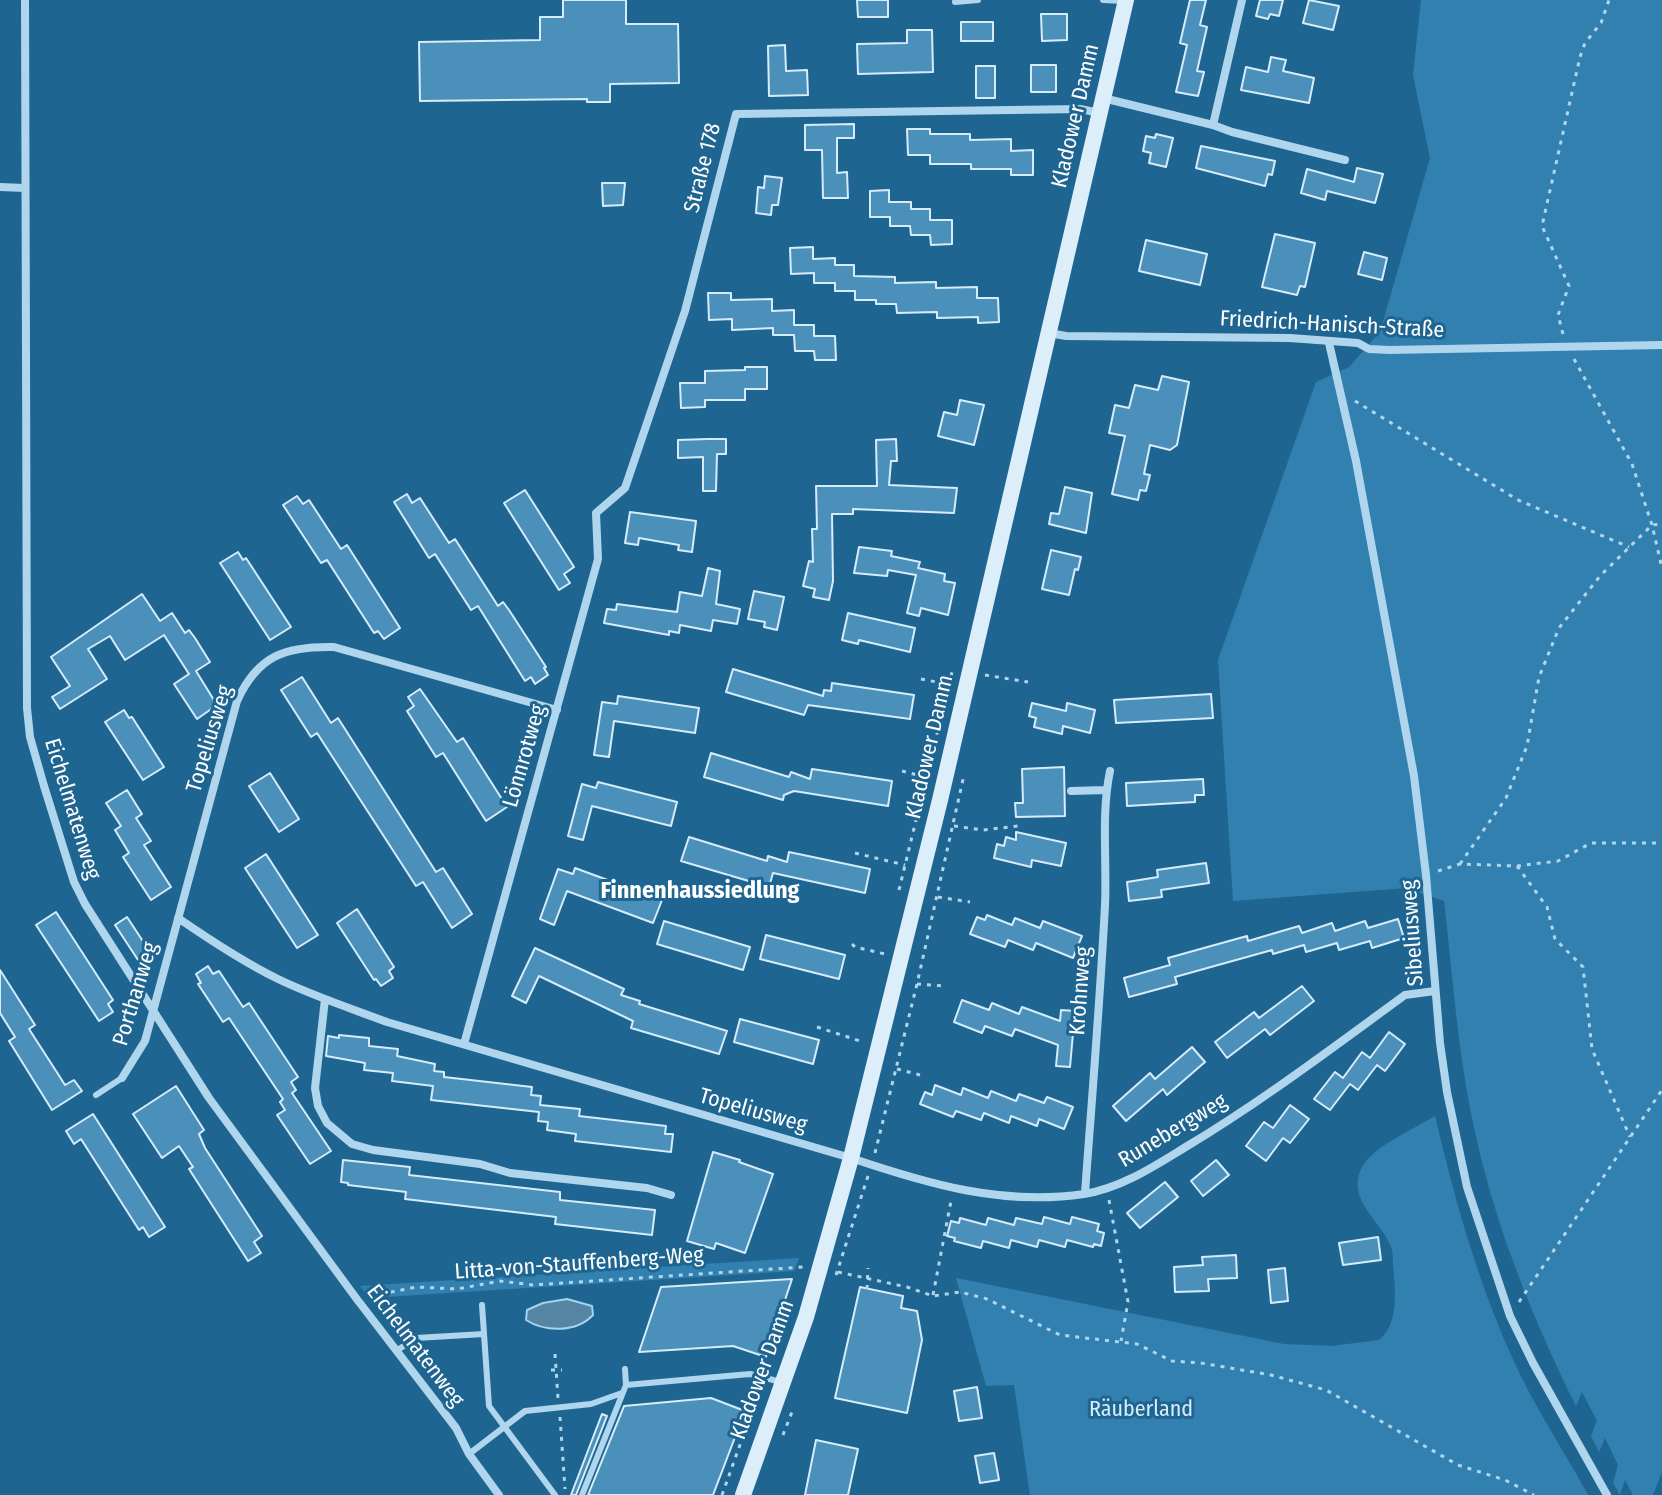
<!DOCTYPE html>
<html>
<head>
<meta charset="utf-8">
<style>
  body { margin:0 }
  canvas { display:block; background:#1f6591 }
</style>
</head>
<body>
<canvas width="1662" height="1495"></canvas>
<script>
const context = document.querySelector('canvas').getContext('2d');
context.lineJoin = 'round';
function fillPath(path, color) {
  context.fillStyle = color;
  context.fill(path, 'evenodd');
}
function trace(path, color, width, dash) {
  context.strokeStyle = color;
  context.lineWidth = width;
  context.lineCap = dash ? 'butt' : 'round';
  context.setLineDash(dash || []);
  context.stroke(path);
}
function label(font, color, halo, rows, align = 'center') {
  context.font = font + ' "Fira Sans Condensed",sans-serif';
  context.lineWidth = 6;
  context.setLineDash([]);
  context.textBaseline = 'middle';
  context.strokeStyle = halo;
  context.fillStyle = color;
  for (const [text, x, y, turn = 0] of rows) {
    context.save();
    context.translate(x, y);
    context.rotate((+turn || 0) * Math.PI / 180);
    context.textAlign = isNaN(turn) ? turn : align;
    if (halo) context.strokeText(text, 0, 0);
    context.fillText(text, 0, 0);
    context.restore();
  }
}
fillPath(new Path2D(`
  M1421,0H1662V1472L1653,1495H1633L1625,1480L1620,1495L1613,1483L1618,1465L1605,1438L1599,1452L1591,1436L1597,1421L1582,1392L1576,1406C1529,1311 1490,1213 1470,1108C1457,1040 1452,970 1444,901L1406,888L1233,901L1218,660L1316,382L1349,367L1380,332L1430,158L1413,75Z
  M1435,1116C1455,1200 1476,1276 1511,1355C1532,1403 1563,1449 1588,1495H1030L1014,1385L986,1386L956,1278L1284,1344L1332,1346L1379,1340C1400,1323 1395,1290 1393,1265C1393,1260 1393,1252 1391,1247C1383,1222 1342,1198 1364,1164C1375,1146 1416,1128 1435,1116Z
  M799,1258L794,1271L369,1298L360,1286Z`), '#3280af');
const water = new Path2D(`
  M567,1299L592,1306L593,1315C576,1333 545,1332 526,1320L527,1310L543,1303Z`);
fillPath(water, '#5585a3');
trace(water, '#a3d4ef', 2);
const building = new Path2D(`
  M563,0H626V24H678L679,83L610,84V102H587V99L420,101L419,42L540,40V17H563Z
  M857,0H888V17H858Z
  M1190,0H1206L1200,25L1207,27L1197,71L1204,72L1198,96L1176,92L1187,45L1180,43Z
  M1260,0H1283L1279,16L1270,14L1268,19L1256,16Z
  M1309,0L1339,6L1333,30L1303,23Z
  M1041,14H1067V40L1042,41Z
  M961,22H993V41H961Z
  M907,30H932L933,72L858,74L857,44L907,43Z
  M785,45L786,71L807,70L808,95L769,96L768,46Z
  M1271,57L1286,60L1283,71L1314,78L1309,103L1241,90L1246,67L1268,72Z
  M1031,65H1056V92H1031Z
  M976,66H995V98H976Z
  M854,124V138H837V173L847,172L848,198H823L822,150H805V125Z
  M907,129H930V134H970V140L1011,139V151L1033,150V175H1011V169H971V164H930V155H908Z
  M1156,134L1173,138L1166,167L1149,163L1151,153L1143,151L1146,136L1155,138Z
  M1201,146L1275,161L1272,175L1268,174L1265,186L1196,168Z
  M1357,168L1383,174L1375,203L1327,191L1325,200L1301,193L1307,169L1354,182Z
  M765,176L782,178L778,205H772L771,215L756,213L758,187L764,188Z
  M602,183H625L623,205L603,206Z
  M889,190V202H911V209H930V220H952V244L931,245L930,235H911L910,226H890V217H870V191Z
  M1275,234L1315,243L1305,287L1300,286L1297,295L1262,287Z
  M1146,240L1207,254L1200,285L1139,271Z
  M813,247V259L835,258V265H854V276L895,277V283L936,282V288L977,287V298H998L999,322L978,323V317L937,318V312L897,313L896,304H876V300H855V291H835V283H814V273L791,274L790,248Z
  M1364,252L1387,258L1382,280L1358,274Z
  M708,293H731V300L772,299V311L794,310V325H814V336H835L836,360H815L814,351H795L794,335H773V328L732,330V319L709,320Z
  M745,367H767V389H745V400H705V407L681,408L680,383H705V371L745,370Z
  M1162,376L1189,382L1177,445L1170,450L1150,445L1144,474L1150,475L1146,491L1140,490L1138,500L1112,494L1125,436L1109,433L1115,405L1129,408L1135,385L1158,390Z
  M960,400L984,405L974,445L938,436L944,412L957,415Z
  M708,439H726V454H717L716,491H703V457L678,458V440Z
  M896,439L897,461H891L889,485L957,488L954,513L853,509V514H832L833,581L829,600L813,597L815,589L803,586L809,561L813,562L812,529H817L816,486H877L876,440Z
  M1065,487L1092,493L1086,533L1049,524L1051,513L1059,514Z
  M525,490L574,567L564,574L570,583L559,590L504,503Z
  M407,494L412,503L420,498L449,543L455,539L498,606L503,602L509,610L546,667L544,668L548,675L535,684L531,677L525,681L478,606L471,610L435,554L429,558L394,502Z
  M297,496L303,504L309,500L341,549L347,545L400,628L384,639L378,631L374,633L327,560L321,563L283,505Z
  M630,512L696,521L692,552L678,550L679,545L639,538L638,545L625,543Z
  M859,547L892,551L891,556L920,562L918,568L945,574L944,581L955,583L948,615L921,608L919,616L907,613L916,575L888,570L887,576L854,573Z
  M1051,550L1081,557L1078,570L1075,569L1069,595L1042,589Z
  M238,552L243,560L246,558L291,627L270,640L220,563Z
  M708,568L720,571L716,604L740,609L737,624L713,620L711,631L680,625L679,633L669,631V635L604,623L607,609L616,610L617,604L677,612L680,592L702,596Z
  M754,591L784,597L777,630L764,627L765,622L748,619Z
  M142,594L160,621L172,613L185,633L189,630L195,638L210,662L196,671L217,705L197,719L174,684L189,674L164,635L125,660L110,636L88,649L107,679L60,709L52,697L70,686L51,657Z
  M848,613L915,628L910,652L859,640L858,644L842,640Z
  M733,669L823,696L824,690L831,691L832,683L914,695L910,719L808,705L804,715L726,692Z
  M302,677L331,723L338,718L436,872L443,868L472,914L452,928L423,882L416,886L317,733L311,737L281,690Z
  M420,689L457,742L463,738L507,807L486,821L443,753L436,757L407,711L414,706L408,697Z
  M1211,694L1213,718L1116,723L1114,700Z
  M618,696L699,708L695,733L614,721L609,757L594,755L602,702L617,704Z
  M1032,703L1066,711L1067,703L1095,710L1090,733L1063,726L1062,734L1034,727L1036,718L1029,716Z
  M124,710L129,718L132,717L164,767L143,780L105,722Z
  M711,753L789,777L791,772L810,779L812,769L892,781L888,806L794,791L784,795L783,800L704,777Z
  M1064,767L1065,816L1016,817L1015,803H1023L1022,769Z
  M270,773L299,819L279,832L249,786Z
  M1203,779L1204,795H1195V802L1127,806L1126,783Z
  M598,782L677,802L671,826L592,806L583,840L568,836L582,784L596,788Z
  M127,790L142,814L136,818L151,841L144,845L171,887L151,900L123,857L129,853L115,830L121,826L106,803Z
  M1016,832L1066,843L1061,866L1032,860L1031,867L994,858L997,844L1004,846L1006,837L1016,840Z
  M689,837L767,861L768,856L787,862L789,852L870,869L865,893L773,873L769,887L681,861Z
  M266,854L318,935L297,948L245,868Z
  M1206,863L1209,883L1161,890L1162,897L1129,901L1127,882L1158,877L1157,870Z
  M575,868L662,900L653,923L567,891L554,925L540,919L558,869L573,874Z
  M357,909L394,967L389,971L393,978L381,986L376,979L374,980L337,923Z
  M56,912L113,1000L108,1004L113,1012L99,1021L36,925Z
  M987,915L1012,925L1015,918L1040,928L1043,921L1082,936L1073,958L1036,943L1033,950L1008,940L1005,947L970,934L977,917L985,920Z
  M127,917L152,955L140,963L115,925Z
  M1398,919L1404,938L1372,948L1370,941L1339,950L1337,943L1306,952L1304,945L1273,954L1272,950L1175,977L1177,984L1129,997L1124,978L1170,965L1168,958L1247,936L1248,941L1299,926L1302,933L1332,923L1335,931L1365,921L1368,928Z
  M664,921L750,947L743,970L657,944Z
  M766,935L845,955L839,979L760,959Z
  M535,948L624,989L621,995L640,1001L639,1004L727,1031L719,1054L631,1028L633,1021L539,976L526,1003L512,996Z
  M208,966L213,974L219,971L243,1007L249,1003L298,1077L291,1082L296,1090L292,1093L331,1151L310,1164L277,1115L285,1110L280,1102L283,1099L229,1018L223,1022L198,984L201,983L196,974Z
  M0,970L35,1025L29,1029L58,1074L65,1085L74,1080L82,1091L52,1110L9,1041L15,1037L0,1013Z
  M1302,986L1314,1001L1270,1035L1265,1029L1227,1058L1215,1042L1254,1012L1259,1018Z
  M962,1000L989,1010L992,1003L1019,1014L1022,1007L1060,1021L1061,1010L1075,1011L1070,1067L1056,1066L1058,1045L1015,1029L1012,1036L985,1026L982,1033L954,1022Z
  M740,1019L819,1040L813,1064L734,1042Z
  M1389,1032L1405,1044L1385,1071L1377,1065L1358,1090L1350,1084L1330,1110L1314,1099L1335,1072L1343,1078L1362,1052L1370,1058Z
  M339,1035L369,1038V1046L398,1049L397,1056L435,1064L434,1071L444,1072V1077L532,1087L531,1095L541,1096L540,1105L580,1109L579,1116L666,1126L665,1134H673L671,1152L575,1141L576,1134L547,1130L548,1122L538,1121L539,1112L431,1100L433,1086L392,1081L393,1073L364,1070L365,1063L326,1056L328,1036L339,1038Z
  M1192,1047L1205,1062L1167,1095L1163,1089L1126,1121L1113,1106L1150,1073L1155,1079Z
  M935,1085L961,1095L963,1088L988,1098L991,1091L1016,1101L1019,1094L1044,1103L1047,1097L1073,1107L1064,1129L1039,1119L1037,1126L1011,1116L1009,1123L984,1113L981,1120L956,1111L953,1117L920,1104L925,1092L932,1095Z
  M176,1086L204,1130L199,1134L205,1148L262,1236L254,1242L261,1253L248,1261L189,1169L193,1167L179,1146L162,1158L133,1114Z
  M1290,1105L1309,1119L1290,1143L1283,1138L1266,1161L1246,1146L1264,1122L1273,1128Z
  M93,1114L165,1227L149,1237L143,1227L139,1230L81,1139L74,1144L66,1131Z
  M713,1152L740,1160L739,1162L773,1174L745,1253L716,1243L714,1249L687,1241Z
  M343,1160L410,1167L409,1175L560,1192V1200L655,1210L652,1235L555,1224L556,1217L405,1199L406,1192L348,1185V1183L341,1182Z
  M1216,1160L1229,1175L1203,1196L1191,1181Z
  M1165,1182L1178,1197L1140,1228L1127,1213Z
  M1044,1217L1070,1224L1072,1217L1099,1224L1097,1231L1104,1233L1101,1246L1094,1244L1093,1247L1067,1240L1065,1247L1039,1240L1037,1247L1011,1240L1009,1248L983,1241L981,1248L954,1241L955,1238L947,1236L951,1221L959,1223L960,1218L986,1225L988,1218L1014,1225L1016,1218L1042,1224Z
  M1378,1237L1381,1260L1343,1265L1339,1243Z
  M1236,1255L1237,1278L1208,1279L1209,1291L1175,1292L1174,1267L1203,1265L1202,1257Z
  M1285,1268L1288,1301L1271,1303L1268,1270Z
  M792,1279L766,1357L733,1346L639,1352L661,1287Z
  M860,1287L903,1296L901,1308L917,1311L922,1340L907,1413L835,1398Z
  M977,1387L982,1418L959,1421L954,1391Z
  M711,1398L745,1411L713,1495H588L624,1406Z
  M602,1414L607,1416L576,1495H571Z
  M816,1440L858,1449L848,1495H805Z
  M994,1453L999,1480L980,1483L975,1456Z`);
fillPath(building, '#4b90ba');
trace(building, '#d6ecfa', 2);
trace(new Path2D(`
  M1563,334L1558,315L1569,286L1542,226L1580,57L1585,43L1601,23L1609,0
  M1574,359L1632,464L1652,525L1662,568
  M1355,401L1518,500L1629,547
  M985,675L1028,682
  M921,679L947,684
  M902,771L925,777
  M954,826L983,830L1018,826
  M855,853L905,865
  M1460,864L1506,798L1527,746L1539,677L1559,628L1600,576L1652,525L1662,524
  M1517,866L1547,907L1555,939L1583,967L1592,1049L1630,1137
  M1438,871L1460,864L1517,866L1558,861L1591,843H1662
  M899,890L952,672
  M938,897L970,902
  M1404,898L1416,897
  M852,944L855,947L885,954
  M917,984L946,986
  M817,1027L863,1042
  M897,1069L920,1075
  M875,1153L917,984L964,775
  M1109,1200L1128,1302L1121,1341
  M838,1272L907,1287L933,1296L960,1292L987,1299L1060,1335L1137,1344L1172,1361L1201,1363L1271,1375L1326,1390L1458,1465L1505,1480L1534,1495
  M836,1275L868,1176
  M867,1289L868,1268
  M933,1295L951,1201
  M371,1296L417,1287L457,1289L500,1281L533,1285L804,1267
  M1519,1302L1662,1090
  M555,1354L558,1398
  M551,1370H562
  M560,1417L565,1489
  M783,1435L792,1412
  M722,1495L760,1389`), '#b0d6ed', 3, [4, 6]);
trace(new Path2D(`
  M1103,0L1124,1
  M955,2L978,0
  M96,1095L122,1078
  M482,1305L489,1406L555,1495
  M396,1351L416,1338L484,1334
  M626,1385L750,1374L781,1382
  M469,1454L525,1411L591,1404L622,1393
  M582,1495L626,1385L625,1369`), '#b0d6ed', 6);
trace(new Path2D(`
  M25,0L27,708L30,737L44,786L74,882L85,904L209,1098L356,1298L456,1428L469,1454L499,1495
  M1103,98L1213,125L1242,0
  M1213,125L1232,132L1345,160
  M0,187L25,188
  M1049,333L1066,336L1290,338L1358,343L1369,349L1389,350L1662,345
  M1329,343L1356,461L1414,776L1426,875L1440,1043L1447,1092L1467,1187L1510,1316L1533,1363L1607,1495
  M1071,791L1106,790
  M178,918C210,940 243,962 278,979C313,996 350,1008 387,1022L851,1158C928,1184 1002,1206 1084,1194C1121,1188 1153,1167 1184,1148C1261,1102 1332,1048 1405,995L1435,991
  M325,999L315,1088L318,1106L327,1123L352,1144L373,1150L480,1164L510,1173L647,1188L671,1195
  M464,1044L598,559L596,513L625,488L685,311L736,114L1080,109L1100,113
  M122,1078L145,1041L237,701C258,655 286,646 334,647L557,710
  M1085,1193C1092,1097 1100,1002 1105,905C1107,861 1101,814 1110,771`), '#b0d6ed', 8);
trace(new Path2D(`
  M743,1495L806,1317L851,1158L940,800L1126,0`), '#dceefa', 16);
label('22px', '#fff', '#1f6591', [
  ["Kladower Damm",1076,116,-77],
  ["Straße 178",703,168,-76],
  ["Friedrich-Hanisch-Straße",1332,325,3],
  ["Topeliusweg",210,739,-73],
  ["Kladower Damm",930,747,-77],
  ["Lönnrotweg",525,756,-74],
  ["Eichelmatenweg",72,809,73],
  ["Sibeliusweg",1413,933,-94],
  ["Krohnweg",1081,991,-86],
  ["Porthanweg",136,994,-73],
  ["Topeliusweg",753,1111,16],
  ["Runebergweg",1173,1131,-31],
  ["Litta-von-Stauffenberg-Weg",579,1264,-4],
  ["Eichelmatenweg",415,1346,53],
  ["Kladower Damm",763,1370,-70]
]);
label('22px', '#d6ecfa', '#1f6591', [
  ["Räuberland",1141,1410]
]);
label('bold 24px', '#fff', '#1f6591', [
  ["Finnenhaussiedlung",700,891]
]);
</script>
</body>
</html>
